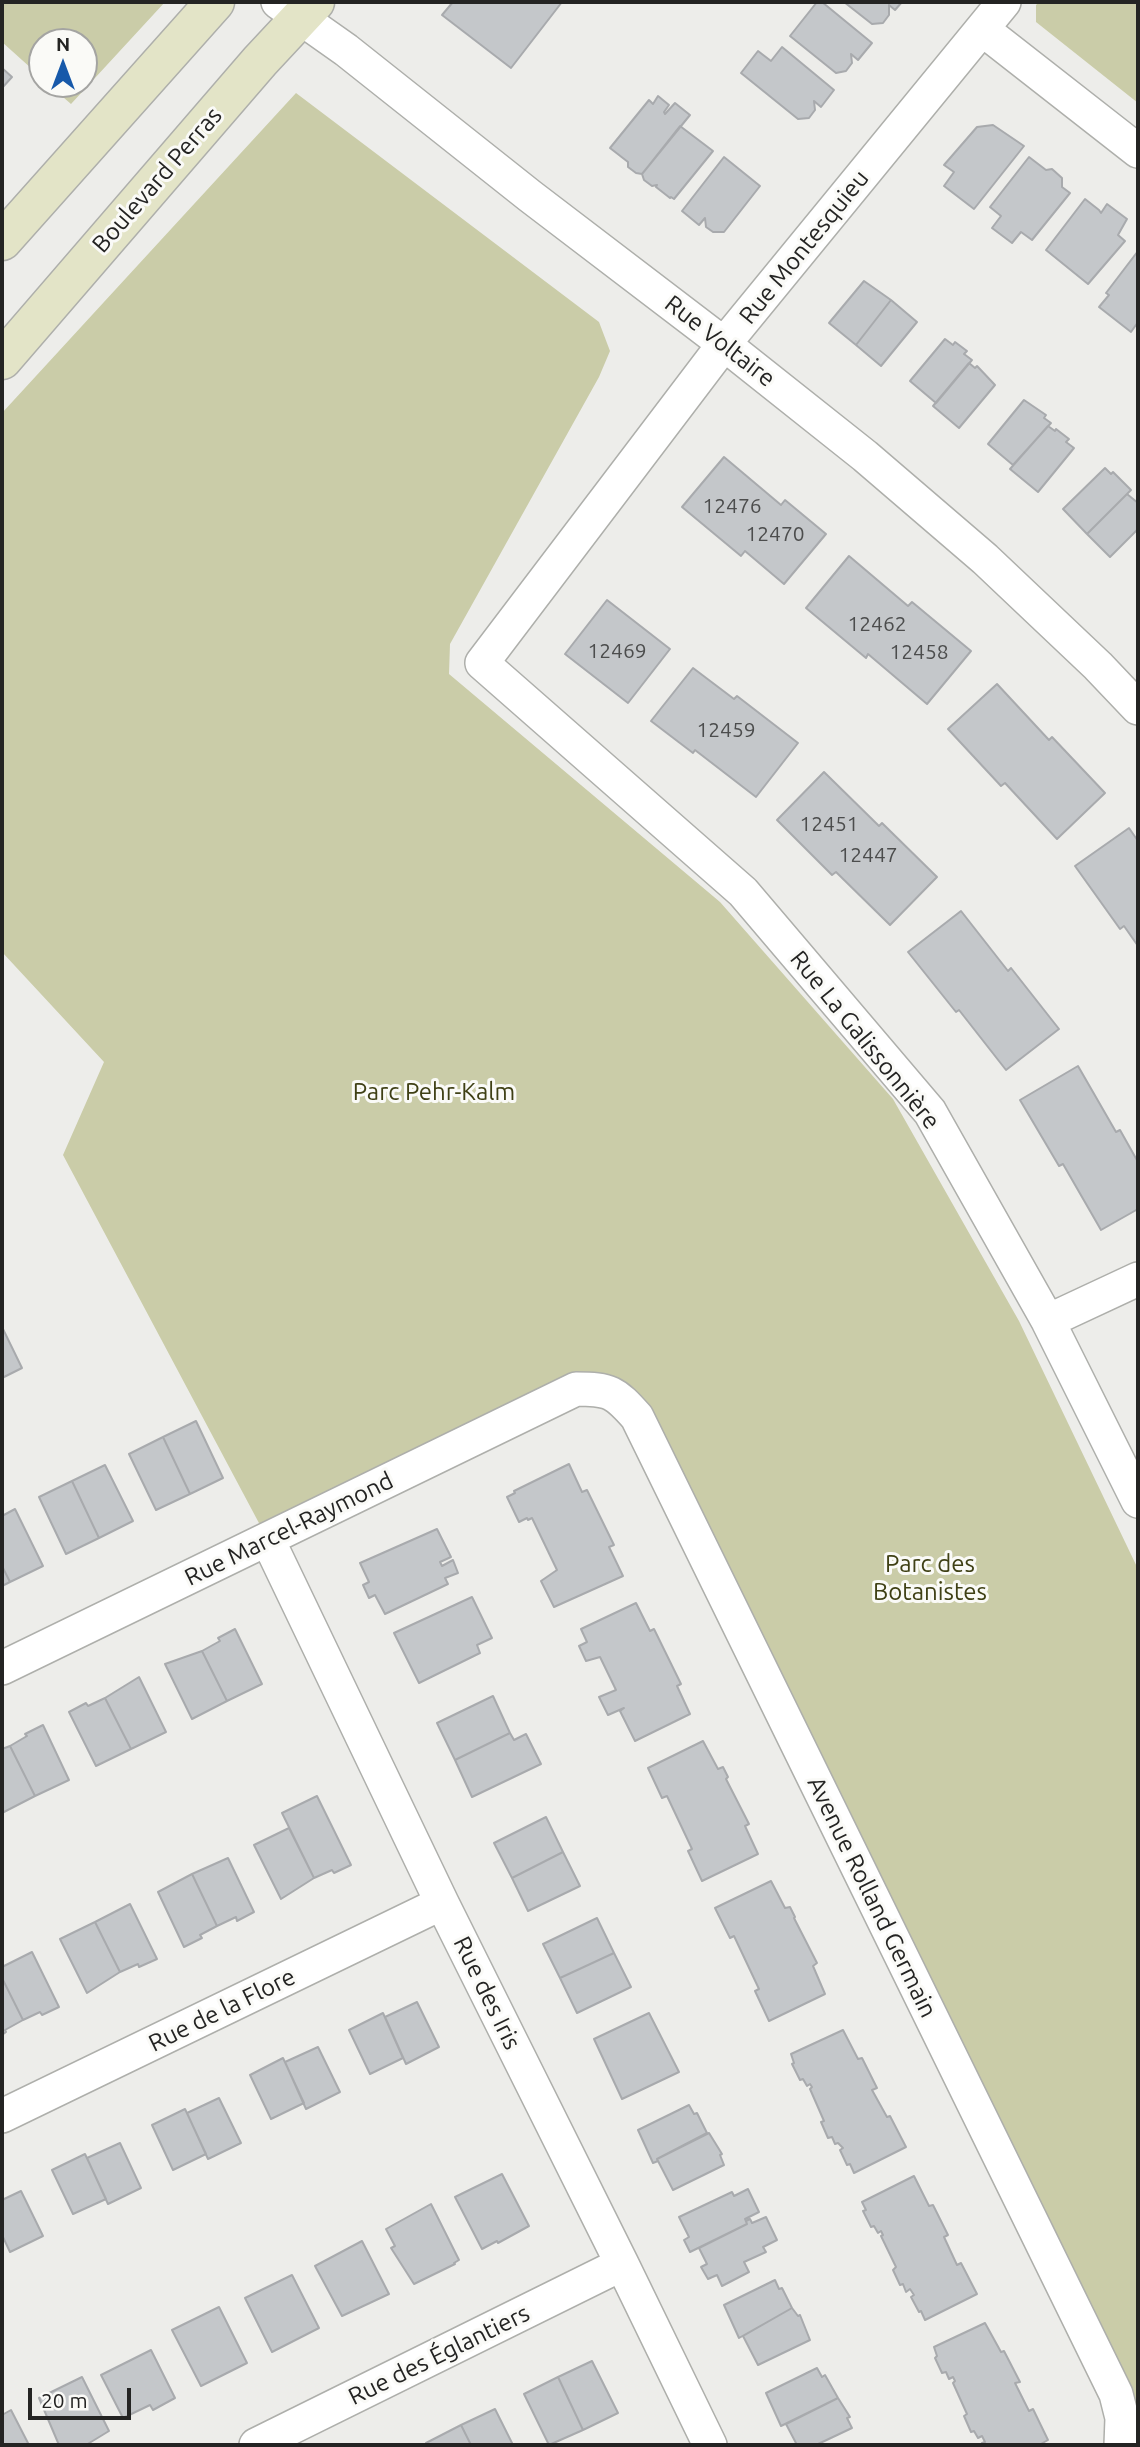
<!DOCTYPE html>
<html>
<head>
<meta charset="utf-8">
<style>
  body { margin:0 }
  #map { position:relative; width:1140px; height:2447px; overflow:hidden; background:#ededea; font-family:Ubuntu,sans-serif }
  canvas { display:block }
  .frame { position:absolute; inset:0; border:4px solid #242423; pointer-events:none }
  .north { position:absolute; left:28px; top:28px; width:70px; height:70px; box-sizing:border-box; background:#fafaf7; border:2px solid #a4a4a2; border-radius:50%; rotate:0deg; font-size:19px; font-weight:700; line-height:28px; text-align:center; color:#242423 }
  .north::after { content:''; display:block; margin:auto; width:24px; height:32px; background:#1759aa; clip-path:polygon(50% 0,100% 100%,50% 72%,0 100%) }
  .scale { position:absolute; left:28px; top:2388px; width:103px; height:32px; box-sizing:border-box; border:4px solid #242423; border-top:0; padding-left:9px; font-size:21px; line-height:24px; white-space:nowrap; color:#242423; -webkit-text-stroke:5px #fafaf7; paint-order:stroke }
</style>
</head>
<body>
<div id="map">
<canvas width="1140" height="2447"></canvas>
<div class="frame"></div>
<div class="north">N</div>
<div class="scale">20 m</div>
</div>
<script>
const context = document.querySelector('canvas').getContext('2d');
context.lineJoin = 'round';
function fillPath(path, color) {
  context.fillStyle = color;
  context.fill(path, 'evenodd');
}
function trace(path, color, width, dash) {
  context.strokeStyle = color;
  context.lineWidth = width;
  context.lineCap = dash ? 'butt' : 'round';
  context.setLineDash(dash || []);
  context.stroke(path);
}
function label(font, color, halo, rows, align = 'center') {
  context.font = font + ' Ubuntu,sans-serif';
  context.lineWidth = 6;
  context.setLineDash([]);
  context.textBaseline = 'middle';
  context.strokeStyle = halo;
  context.fillStyle = color;
  for (const [text, x, y, turn = 0] of rows) {
    context.save();
    context.translate(x, y);
    context.rotate((+turn || 0) * Math.PI / 180);
    context.textAlign = isNaN(turn) ? turn : align;
    if (halo) context.strokeText(text, 0, 0);
    context.fillText(text, 0, 0);
    context.restore();
  }
}
fillPath(new Path2D(`
  M2,2H165L71,104L48,84H84V42H42V78L2,42Z
  M1039,2H1138V103L1036,22V5Z
  M296,93L599,322L610,351L599,377L450,644L449,674L720,902L893,1099L1019,1321L1138,1569V2445H1121L637,1417L576,1389L268,1540L63,1155L104,1062L2,952V413Z`), '#cacca8');
const building = new Path2D(`
  M453,2H562L511,68L442,15Z
  M817,2H822L872,43L858,60L851,54L852,63L846,71L836,73L790,36Z
  M844,2H902L895,10L889,5V15L883,23L872,24Z
  M782,47L834,90L821,107L814,101L815,110L809,118L798,119L741,73L758,51L771,61Z
  M2,68L12,77L2,88Z
  M658,96L669,105L664,112L665,114L675,103L690,115L642,174L636,173L628,167V162L610,148L649,100L653,104Z
  M993,125L1024,146L974,209L944,186L954,172L944,165L977,127Z
  M680,126L713,151L674,199L671,197L670,198L656,187L657,185L652,186L644,180L642,174Z
  M724,157L760,186L724,232H713L706,227L705,218L699,225L682,211Z
  M1029,157L1046,170L1052,169L1062,178V187L1070,193L1032,240L1021,232L1012,243L992,228L1001,216L990,207Z
  M1085,199L1099,210L1101,213L1107,204L1127,219L1118,235L1125,241L1088,284L1046,250Z
  M1138,251V322L1131,332L1099,307L1109,295L1106,293Z
  M864,281L891,300L856,345L829,323Z
  M891,300L917,322L881,366L856,345Z
  M945,339L953,345L955,342L967,351L964,354L972,360L936,403L910,381Z
  M969,363L975,368L977,366L995,385L959,428L933,406Z
  M1024,400L1046,415L1044,418L1051,423L1013,465L988,444Z
  M1048,426L1055,431L1056,429L1069,439L1066,442L1074,448L1038,492L1010,469Z
  M724,457L781,505L785,500L826,534L784,584L745,551L741,556L682,507Z
  M1105,468L1111,474L1113,472L1131,490L1087,534L1063,509Z
  M1127,494L1138,503V529L1110,557L1087,534Z
  M849,556L908,606L912,602L971,651L927,704L868,654L866,658L806,608Z
  M607,600L670,649L628,703L565,654Z
  M693,668L734,699L737,696L798,743L756,797L695,750L693,753L651,721Z
  M997,684L1049,740L1052,737L1105,793L1057,839L1005,783L1001,786L948,729Z
  M824,772L879,826L882,823L937,877L890,925L836,872L832,875L777,820Z
  M1129,828L1138,841V946L1124,926L1120,929L1075,866Z
  M961,911L1008,971L1011,968L1059,1029L1006,1070L959,1010L956,1012L908,952Z
  M1078,1066L1116,1132L1120,1130L1138,1162V1209L1101,1230L1063,1164L1059,1166L1020,1100Z
  M2,1327L22,1368L2,1378Z
  M196,1421L223,1478L190,1494L163,1437Z
  M163,1437L190,1494L156,1510L129,1454Z
  M569,1464L582,1492L587,1490L614,1545L609,1547L623,1576L554,1607L541,1581L557,1570L532,1518L528,1520L527,1518L519,1522L507,1497L515,1493L514,1491Z
  M105,1465L133,1521L99,1538L72,1481Z
  M72,1481L99,1538L66,1554L39,1497Z
  M15,1509L43,1566L10,1582L2,1566V1516Z
  M437,1529L451,1557L440,1562L442,1566L453,1560L458,1573L445,1578L448,1584L385,1614L375,1595L369,1598L363,1585L369,1582L360,1563Z
  M2,1566L10,1582L2,1586Z
  M472,1597L492,1638L477,1645L480,1653L419,1683L394,1633Z
  M636,1603L650,1631L654,1629L681,1684L677,1686L690,1714L635,1741L620,1711L624,1708L608,1715L599,1697L616,1690L600,1657L586,1661L579,1646L587,1642L581,1629Z
  M235,1629L262,1684L227,1701L202,1651L220,1641L218,1638Z
  M202,1651L227,1701L192,1719L165,1664Z
  M139,1677L166,1732L131,1749L105,1698Z
  M493,1696L510,1733L455,1760L437,1723Z
  M105,1698L131,1749L96,1766L69,1712L86,1703L88,1706Z
  M43,1725L69,1780L35,1796L10,1746L27,1736L25,1734Z
  M510,1733L514,1740L526,1734L541,1764L472,1797L455,1760Z
  M703,1741L718,1769L723,1767L728,1777L726,1779L749,1824L745,1826L758,1854L702,1881L688,1851L692,1849L667,1796L662,1798L648,1768Z
  M10,1746L35,1796L2,1813V1749Z
  M317,1796L351,1865L334,1873L332,1870L314,1878L282,1813Z
  M546,1817L563,1852L512,1878L494,1843Z
  M289,1828L314,1878L281,1899L254,1845Z
  M563,1852L580,1886L528,1911L512,1878Z
  M228,1858L254,1912L237,1921L236,1917L217,1926L192,1874Z
  M192,1874L217,1926L200,1935L202,1938L184,1947L158,1892Z
  M771,1881L785,1908L790,1907L795,1917L794,1918L817,1963L813,1966L825,1994L769,2021L755,1991L759,1989L734,1936L730,1938L715,1908Z
  M130,1904L157,1959L139,1967L138,1964L120,1972L95,1922Z
  M597,1918L614,1953L560,1978L543,1944Z
  M95,1922L120,1972L87,1993L60,1939Z
  M32,1952L59,2007L42,2015L40,2012L23,2020L2,1978V1967Z
  M614,1953L631,1987L577,2013L560,1978Z
  M2,1978L23,2020L5,2030L6,2032L2,2035Z
  M417,2002L439,2047L406,2064L385,2017Z
  M383,2013L403,2058L370,2074L349,2030Z
  M649,2013L679,2072L622,2099L594,2039Z
  M843,2030L858,2059L862,2058L877,2088L872,2090L887,2117L890,2116L906,2147L854,2173L850,2164L847,2165L840,2150L843,2148L838,2143L835,2144L832,2137L828,2138L821,2122L824,2121L810,2089L812,2087L810,2084L807,2086L803,2079L800,2080L792,2064L794,2063L791,2054Z
  M318,2047L340,2092L306,2109L285,2062Z
  M283,2058L304,2103L271,2119L250,2075Z
  M219,2098L241,2143L208,2159L187,2113Z
  M689,2105L694,2114L697,2113L707,2133L657,2159L658,2161L653,2163L638,2130Z
  M185,2109L206,2154L173,2170L152,2125Z
  M709,2133L722,2154L720,2155L724,2165L673,2190L657,2159Z
  M120,2143L141,2188L108,2204L87,2158Z
  M85,2154L106,2199L73,2214L52,2170Z
  M502,2174L529,2226L498,2243L497,2241L482,2249L455,2197Z
  M914,2176L929,2206L933,2205L948,2235L944,2237L957,2265L961,2263L977,2294L925,2320L921,2311L919,2312L911,2297L914,2295L910,2289L906,2292L903,2284L900,2285L893,2270L896,2267L881,2236L883,2235L881,2231L878,2233L874,2226L871,2227L863,2211L866,2210L862,2202Z
  M748,2189L759,2212L745,2219L747,2224L690,2252L684,2240L689,2237L679,2217L732,2192L734,2196Z
  M21,2191L43,2236L10,2252L2,2235V2200Z
  M431,2204L459,2260L454,2263L455,2264L414,2284L391,2248L395,2246L386,2229Z
  M766,2217L777,2240L763,2247L766,2252L744,2262L749,2272L722,2286L717,2275L708,2279L701,2267L707,2264L699,2248L747,2224L746,2221L750,2219L752,2223Z
  M362,2241L389,2294L342,2316L315,2266Z
  M292,2275L319,2328L272,2352L245,2298Z
  M775,2280L779,2289L782,2288L792,2308L739,2338L724,2305Z
  M219,2307L247,2363L201,2386L172,2330Z
  M792,2308L798,2316L800,2315L810,2340L758,2365L743,2336Z
  M985,2323L1001,2352L1004,2351L1020,2382L1015,2383L1029,2411L1033,2409L1048,2440L1039,2445H983L982,2443L985,2442L982,2436L978,2438L974,2431L971,2432L964,2416L967,2414L953,2383L955,2381L953,2377L949,2379L946,2372L942,2373L935,2358L937,2356L934,2347Z
  M151,2350L175,2398L153,2410L150,2405L123,2418L101,2375Z
  M592,2361L618,2413L583,2430L558,2377Z
  M817,2368L822,2377L825,2375L838,2398L781,2426L766,2393Z
  M82,2377L109,2431L86,2445H59L39,2398Z
  M558,2377L583,2430L549,2445L524,2394Z
  M838,2398L850,2417L847,2418L852,2428L816,2445H797L786,2424Z
  M495,2409L513,2445H471L461,2425Z
  M11,2410L29,2445H2V2415Z
  M461,2425L471,2445H427L426,2443Z`);
fillPath(building, '#c4c7ca');
trace(building, '#a8aaad', 2);
const street = new Path2D(`
  M278,2L346,50L530,196L724,344L865,456L985,559L1098,666L1138,708
  M1004,2L724,344L482,663L743,892L930,1112L1048,1321L1138,1501
  M982,29L1138,151
  M1048,1321L1138,1279
  M268,1540L442,1903L622,2264L710,2445
  M2,1668L576,1389C610,1389 615,1392 637,1417L1116,2394L1122,2418L1121,2445
  M2,2116L442,1903
  M256,2445L622,2264`);
const secondary = new Path2D(`
  M2,241L215,2
  M2,360L260,61L315,2`);
trace(street, '#aeafab', 36);
trace(secondary, '#aeafab', 41);
trace(street, '#fff', 33);
trace(secondary, '#e3e4c7', 38);
label('21px', '#4c4d4d', null, [
  ["12476",732,506],
  ["12470",775,534],
  ["12462",877,624],
  ["12469",617,651],
  ["12458",919,652],
  ["12459",726,730],
  ["12451",829,824],
  ["12447",868,855]
]);
label('24px', '#242423', '#fafaf7', [
  ["Boulevard Perras",157,180,-49],
  ["Rue Montesquieu",804,247,-51],
  ["Rue Voltaire",720,341,38],
  ["Rue La Galissonnière",865,1040,51],
  ["Rue Marcel-Raymond",289,1529,-26],
  ["Avenue Rolland Germain",872,1897,64],
  ["Rue des Iris",487,1993,64],
  ["Rue de la Flore",222,2010,-26],
  ["Rue des Églantiers",439,2355,-26]
]);
label('24px', '#3f4015', '#fafaf7', [
  ["Parc Pehr-Kalm",434,1092],
  ["Parc des",930,1564],
  ["Botanistes",930,1592]
]);
</script>
</body>
</html>
